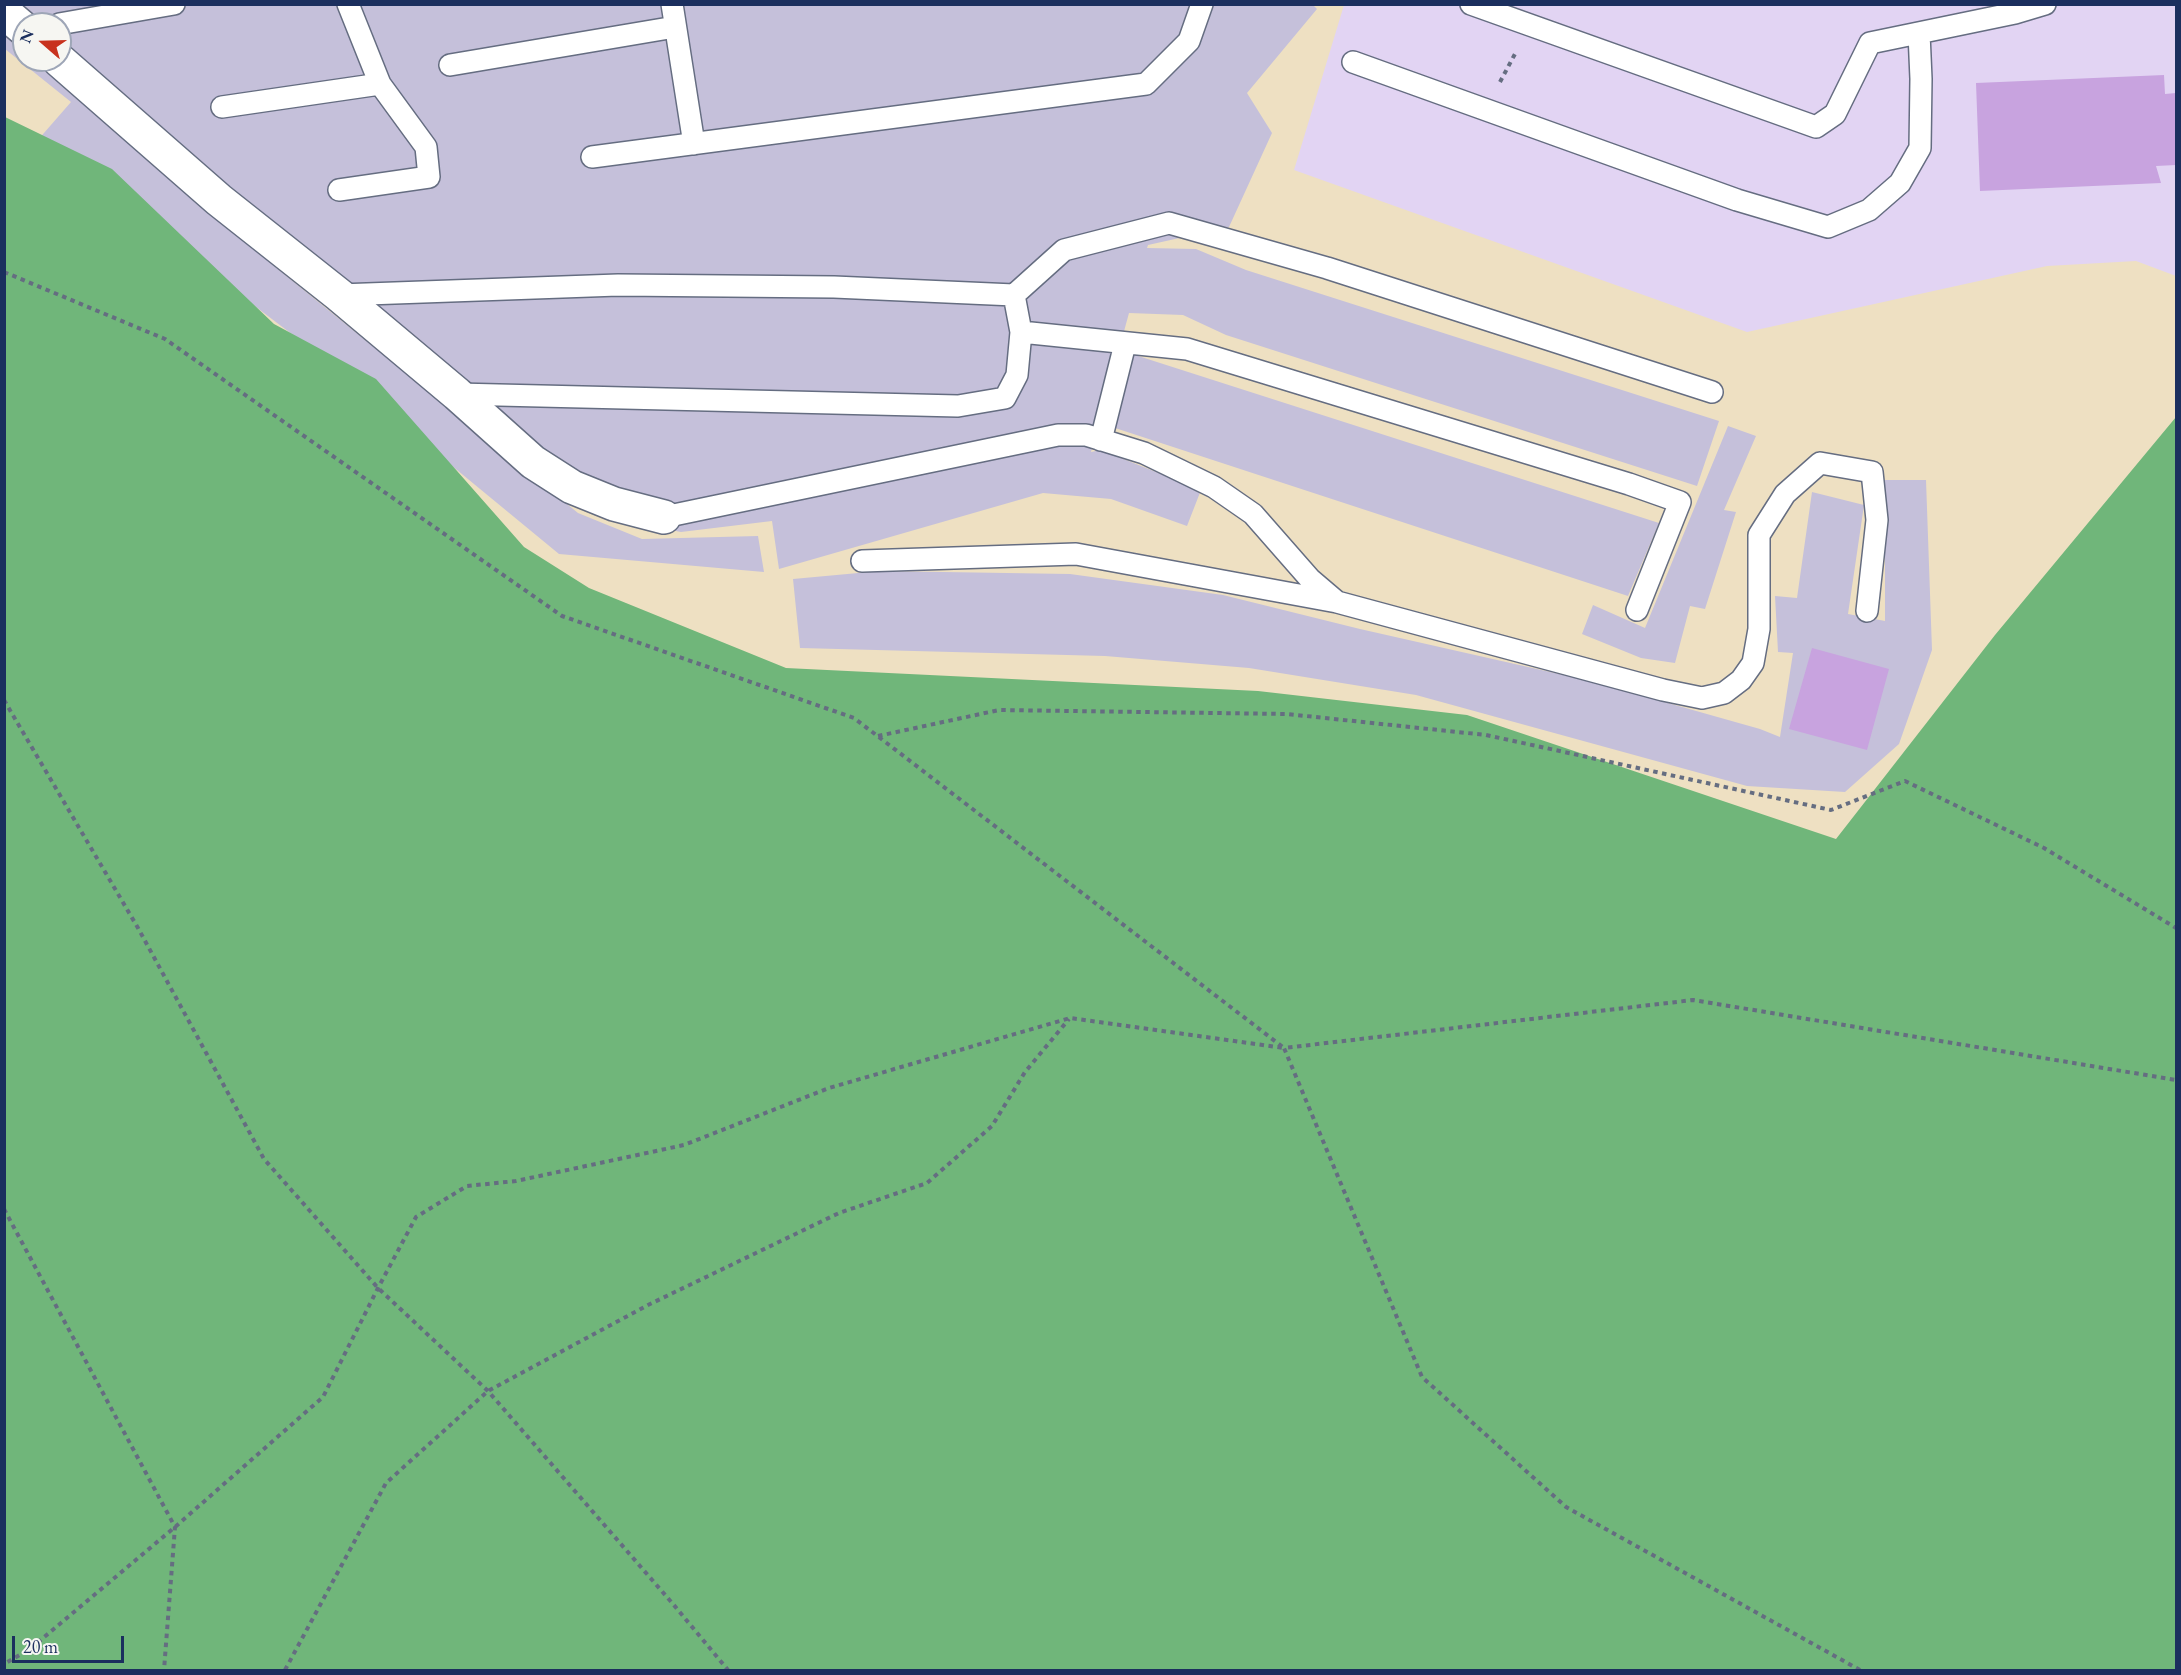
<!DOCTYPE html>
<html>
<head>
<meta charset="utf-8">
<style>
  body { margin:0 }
  #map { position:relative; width:2181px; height:1675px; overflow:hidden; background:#eee0c2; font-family:"EB Garamond",serif }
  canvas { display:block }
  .frame { position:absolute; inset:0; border:6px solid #1b2f5e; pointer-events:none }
  .north { position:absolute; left:12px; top:12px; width:60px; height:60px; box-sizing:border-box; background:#f6f6f2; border:2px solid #9ea6b7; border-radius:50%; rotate:290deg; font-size:16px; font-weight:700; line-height:24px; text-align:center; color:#1b2f5e }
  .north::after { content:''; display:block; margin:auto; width:21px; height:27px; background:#c8321e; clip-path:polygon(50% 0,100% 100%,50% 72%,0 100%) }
  .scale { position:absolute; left:12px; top:1636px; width:112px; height:27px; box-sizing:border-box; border:3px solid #1b2f5e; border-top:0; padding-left:8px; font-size:18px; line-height:21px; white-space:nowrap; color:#1b2f5e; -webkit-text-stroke:4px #f6f6f2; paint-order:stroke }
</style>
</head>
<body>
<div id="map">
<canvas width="2181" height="1675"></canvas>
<div class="frame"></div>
<div class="north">N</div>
<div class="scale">20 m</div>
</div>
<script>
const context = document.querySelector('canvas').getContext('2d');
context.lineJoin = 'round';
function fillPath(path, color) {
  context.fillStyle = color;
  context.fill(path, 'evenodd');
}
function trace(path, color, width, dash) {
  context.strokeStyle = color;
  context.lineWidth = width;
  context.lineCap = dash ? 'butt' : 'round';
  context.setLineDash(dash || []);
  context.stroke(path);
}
fillPath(new Path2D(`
  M1344,5H2176V276L2136,261L2047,266L1747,332L1294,170Z`), '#e2d4f3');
fillPath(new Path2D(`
  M11,4L1313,5L1317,9L1247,93L1272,133L1229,227L1148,245L1147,248L1196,249L1246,270L1719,421L1697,486L1226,335L1183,315L1129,313L1091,452L1101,450L1201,490L1187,526L1111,499L1043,493L779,569L772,521L681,532L613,519L560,495L220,222L578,513L642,539L758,536L764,572L559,554L293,335L37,141L71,102L5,49L4,6ZM24,24H60V60H24Z
  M1132,354L1659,523L1628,596L1109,426Z
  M1728,426L1756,436L1724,510L1736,512L1705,609L1690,606L1675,663L1641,658L1582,634L1593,605L1645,628Z
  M1885,480H1926L1932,650L1899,744L1845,792L1747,786L1416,695L1249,668L1105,656L800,648L793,579L880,571L1070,574L1223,595L1360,629L1590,681L1760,729L1780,737L1793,653L1778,652L1775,596L1797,598L1812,492L1864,505L1848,614L1885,621Z`), '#c5c0da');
fillPath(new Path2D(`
  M5,117L112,169L274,324L376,379L524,547L589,588L786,668L1258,691L1467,715L1836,839L1995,635L2176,417V1670H5Z`), '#70b67a');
fillPath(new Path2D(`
  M2164,75L2165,94L2176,93V165L2156,166L2161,183L1980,191L1976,83Z
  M1812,648L1889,669L1867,750L1789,729Z`), '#c8a3df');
const lane = new Path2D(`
  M672,4L694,144
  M1471,4L1816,127L1835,114L1870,43L2015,13L2045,4
  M59,24L174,4
  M1353,62L1737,200L1828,227L1869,210L1900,183L1920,148L1921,79L1919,33
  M450,65L675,27
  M222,107L380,84
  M592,157L1146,84L1189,41L1202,4
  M339,190L429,177L426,147L380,84L348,4
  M339,295L618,285L834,287L1014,295L1064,250L1169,223L1327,268L1712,392
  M1021,332L1187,349L1629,484L1680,502L1637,610
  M457,394L958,406L1005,398L1017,375L1021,332L1014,295
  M1101,440L1125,344
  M664,517L1058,435H1086L1144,453L1214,487L1253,514L1310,579L1337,602L1663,690L1702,698L1724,693L1741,680L1753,663L1759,629V535L1785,494L1820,463L1872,472L1877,520L1867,611
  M862,561L1076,554L1337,602`);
const street = new Path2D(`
  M4,12L24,29
  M59,60L219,200L339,295L457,394L533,462L572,487L614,504L664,517`);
trace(lane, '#656d81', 24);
trace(street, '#656d81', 36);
trace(new Path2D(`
  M1500,82L1516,52
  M4,272L165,339L562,616L854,718L1284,1048L1070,1018L829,1088L684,1145L516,1181L467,1186L416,1217L378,1288L323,1397L175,1527L30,1649L4,1664
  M4,700L138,928L264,1159L378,1288L488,1391L673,1604L728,1670
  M878,736L999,710L1287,714L1486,735L1831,810L1905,781L2044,848L2176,928
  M4,1209L175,1527L164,1670
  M285,1670L386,1483L488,1391L648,1305L839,1213L927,1183L992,1126L1025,1072L1069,1019
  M1860,1670L1566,1507L1422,1377L1284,1048L1693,1000L2176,1080`), '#656d81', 4, [4.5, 4.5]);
trace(lane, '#fff', 21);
trace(street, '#fff', 33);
</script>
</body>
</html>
